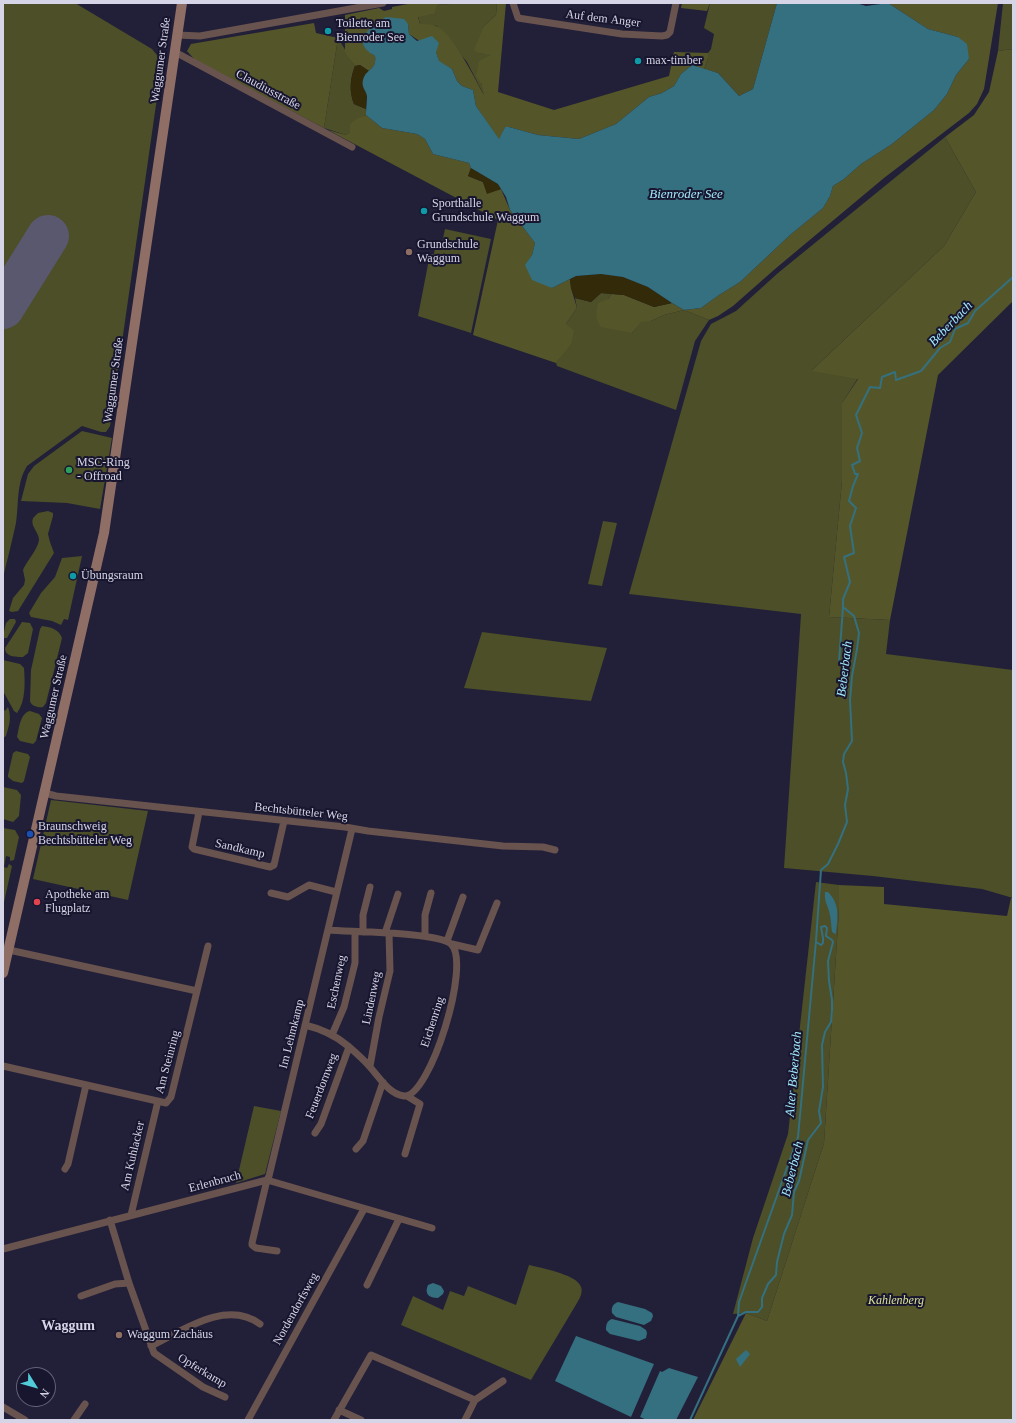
<!DOCTYPE html>
<html>
<head>
<meta charset="utf-8">
<style>
  body { margin:0 }
  #map { position:relative; width:1016px; height:1423px; overflow:hidden; background:#221f39; font-family:Georgia,serif }
  canvas { display:block }
  .frame { position:absolute; inset:0; border:4px solid #d6d5e7; pointer-events:none }
  .north { position:absolute; left:16px; top:1367px; width:40px; height:40px; box-sizing:border-box; background:#18162f; border:1px solid #646279; border-radius:50%; rotate:127deg; font-size:11px; font-weight:700; line-height:16px; text-align:center; color:#d6d5e7 }
  .north::after { content:''; display:block; margin:auto; width:14px; height:18px; background:#52cbd9; clip-path:polygon(50% 0,100% 100%,50% 72%,0 100%) }
</style>
</head>
<body>
<div id="map">
<canvas width="1016" height="1423"></canvas>
<div class="frame"></div>
<div class="north">N</div>
</div>
<script>
const context = document.querySelector('canvas').getContext('2d');
context.lineJoin = 'round';
function fillPath(path, color) {
  context.fillStyle = color;
  context.fill(path, 'evenodd');
}
function trace(path, color, width, dash) {
  context.strokeStyle = color;
  context.lineWidth = width;
  context.lineCap = dash ? 'butt' : 'round';
  context.setLineDash(dash || []);
  context.stroke(path);
}
function label(font, color, halo, rows, align = 'center') {
  context.font = font + ' Georgia,serif';
  context.lineWidth = 4;
  context.setLineDash([]);
  context.textBaseline = 'middle';
  context.strokeStyle = halo;
  context.fillStyle = color;
  for (const [text, x, y, turn = 0] of rows) {
    context.save();
    context.translate(x, y);
    context.rotate((+turn || 0) * Math.PI / 180);
    context.textAlign = isNaN(turn) ? turn : align;
    if (halo) context.strokeText(text, 0, 0);
    context.fillText(text, 0, 0);
    context.restore();
  }
}
fillPath(new Path2D(`
  M3,3H75L152,49L161,60V70L110,426L106,432H101L82,426L27,466C16,484 19,504 16,523C12,542 7,560 3,578Z
  M464,3H497L496,15L484,26L479,53L492,54L481,83L485,97L467,62L437,26L420,24L418,16L433,14L436,5Z
  M710,3H777L753,89L739,96L718,73L704,69L708,58V53L711,49L714,34L704,28Z
  M1003,3H1013V49L998,51Z
  M338,38L355,66C350,79 349,91 354,104L366,109V115C352,121 356,129 346,135L324,128Z
  M945,137L976,192L944,246L812,370L858,378L842,403V481L829,617L890,620L886,654L1013,670V898L982,889L873,876L784,868L801,614L629,594L701,341L711,324L736,311L778,273Z
  M445,229L491,239L471,333L418,316L430,254H434L436,242L442,243Z
  M601,293L612,294L608,299L632,333L641,321H651L664,315L684,310L709,320L695,341L676,410L557,366L556,363L563,353L566,324L577,308L575,298L591,302Z
  M82,431L112,438L100,509L67,503L21,501L28,474L34,466Z
  M48,511L53,513V516L48,534L50,542L54,553L18,611L12,612L9,611L13,598L24,585L25,580L23,570C26,562 39,548 39,539C38,531 30,526 33,518L38,513Z
  M603,521L617,523L602,586L588,584Z
  M82,556L68,620L64,619L61,625L52,621L31,617L29,613L41,593L55,577L62,558Z
  M10,619H15L16,622L7,638H4L3,636L6,623Z
  M22,622L30,623L33,629L28,653L23,657C16,657 5,657 5,648Z
  M42,626C50,627 59,629 62,638L46,703L43,707C38,708 31,706 30,701L31,670L40,629Z
  M482,632L607,648L591,701L464,688Z
  M3,660L20,664L24,668C25,682 26,701 17,713L14,711L3,691Z
  M8,707C12,718 9,726 6,736L3,738V708L5,711Z
  M30,711L39,714L42,718L36,741L33,744L20,741L17,737C19,729 20,713 30,711Z
  M16,751L28,754L30,757L24,781L22,783L13,781L8,777V775L13,753Z
  M3,787L17,790L21,795L19,816L13,822L3,819Z
  M51,800L148,811L128,900L33,879Z
  M3,828L15,830L19,837L14,860L10,861V857L6,856L4,867L7,868L9,864L12,866L3,907Z
  M816,882L839,885V909L824,1143L767,1321L746,1313L733,1314L753,1238L788,1134Z
  M254,1106L281,1111L265,1174L236,1183Z
  M529,1265C541,1268 574,1274 580,1285C584,1291 580,1298 577,1303L531,1380L401,1325L413,1296L443,1310L450,1291L464,1296L468,1286L516,1305Z`), '#4c4f27');
fillPath(new Path2D(`
  M413,3H464L437,5L434,14L418,17L420,24C425,24 431,24 436,26C452,32 475,79 484,95L481,83L476,76L479,61L491,55L479,53L474,50L484,26L496,15L497,3H506L498,92L554,110L669,76L674,52L708,53V58L704,69L692,65L681,74L674,86L662,93L649,97L616,124L579,139L538,135L509,127H505L499,140L476,106L473,90L462,86L457,81L452,69L439,62L436,52L409,34L408,24L365,33C360,45 366,49 375,56C376,63 375,66 369,71L360,65L355,66L345,52V15L379,8L384,11L392,9V7Z
  M682,3H710L707,11L681,8Z
  M888,3H998L984,89L977,104L969,113L884,178L775,269L733,306L718,316L709,320L684,310L664,315L651,321L641,322L632,333L601,327C595,319 596,313 598,303L608,299L612,294L624,295L654,307L672,303L684,310L701,308L719,295L740,282L790,235L823,208L830,196L833,186L844,179L861,164L892,144L934,110L947,94L956,75L969,59L958,37L928,29Z
  M314,23L316,33L338,38L324,128L195,60L187,51L191,44Z
  M1013,49V301L938,375L890,620L829,617L842,481V403L858,379L811,371L944,246L976,192L945,137L974,115L989,92L998,51Z
  M366,115L382,128L417,134L425,139L433,154L469,163L471,168L468,176L483,182L487,193L501,189L510,210L535,243L532,255L526,265L552,288L570,279L571,288L577,308L566,324L574,331L571,344L556,363L473,335L498,220L328,130L346,135L350,132V124L358,118Z
  M839,885L884,887V904L1007,916L1011,898H1013V1420H693L746,1313L767,1321L824,1143L839,909Z`), '#545629');
fillPath(new Path2D(`
  M360,65L369,71L363,80L367,95L366,109L354,104C349,91 350,79 355,66Z
  M471,168L498,184L501,189L487,194L483,182L468,176Z
  M601,274L623,277L648,287L672,303L654,307L624,295L601,293L591,302L575,298L571,288L570,279L576,276Z`), '#322a09');
fillPath(new Path2D(`
  M777,3H856L866,6L888,3L928,29L958,37L967,44L969,59L956,75L947,94L934,110L892,144L861,164L844,179L833,186L830,196L823,208L790,235L740,282L719,295L701,308L684,310L672,303L648,287L623,277L601,274L576,276L552,288L532,280L525,265L532,255L535,243L510,210L506,197L498,184L471,168L469,163L433,154L425,139L417,134L382,128L366,115C366,110 367,101 367,96C366,90 361,87 363,80C366,68 377,71 375,56C372,54 367,51 365,48C356,34 377,24 386,17L404,19L408,24L409,34L417,41L432,36L439,43L436,52L439,61L452,69L457,81L462,86L473,90L476,106L499,139L505,127H509L538,135L579,139L616,124L649,97L662,93L674,86L681,74L692,65L718,73L739,96L753,89Z
  M825,892H828C840,904 838,917 836,933L835,934L832,932C831,925 831,918 829,911C827,904 824,901 825,892Z
  M433,1283L441,1286L444,1291L443,1294L438,1298C429,1298 424,1294 428,1285Z
  M618,1302L645,1309L652,1313L653,1316L651,1321L644,1325L616,1317L612,1313C611,1307 613,1304 618,1302Z
  M612,1319L640,1326L646,1330L647,1333L646,1338L639,1341L610,1334L606,1330C606,1324 607,1321 612,1319Z
  M576,1336L654,1364L631,1417L555,1381Z
  M746,1350L750,1354L740,1367L736,1359Z
  M669,1368L698,1377L676,1420H647L640,1417L660,1371L662,1372Z`), '#34707f');
trace(new Path2D(`
  M839,662L843,607
  M738,1316L739,1302L798,1137L816,941L821,870L828,864L838,844L847,822L845,805L848,789L846,773L843,762L844,754L852,741L850,700L852,676L857,649L859,633L854,616L843,607V599L850,582L844,557L854,553L850,526L856,508L849,501L853,486L858,474H855L852,465L860,461L857,448L862,433L856,415L870,387L880,388L882,377L895,372L896,380L921,371L940,348L950,342L955,329L968,323L975,311L1013,277
  M690,1420L738,1316L746,1312H758L762,1307V1298L768,1284L776,1275L777,1262L784,1234L792,1215L794,1192L799,1181L808,1140L821,1123L819,1111L823,1087L822,1045L825,1032L831,1022L832,1011V1000L829,981L828,961L833,942L832,940L826,936L827,928L825,926L821,927L823,938V943L821,945L816,942`), '#34707f', 2);
trace(new Path2D(`
  M3,308L48,236`), '#5a586f', 42);
trace(new Path2D(`
  M513,3L518,18L622,34L662,36L667,35L670,32L676,3
  M177,35L200,36L383,3
  M175,52L352,147
  M45,793L56,796L345,827L368,831L503,846L543,847L555,850
  M199,812L192,847L194,849L270,867L274,865L284,821
  M271,893L288,897L309,885L336,892
  M363,932V915L370,887
  M385,933L398,894
  M425,936V915L431,893
  M447,941L463,897
  M452,944L478,950L497,903
  M9,950L197,991
  M305,1025C322,1029 335,1035 348,1046C356,1053 363,1059 370,1067C379,1077 389,1094 404,1096C430,1098 472,962 451,944C438,932 350,932 328,930
  M332,1035L344,1007L355,963V932
  M3,1066L166,1103L171,1097L208,946
  M370,1066L379,1017L390,971L389,933
  M315,1133L321,1124L349,1047
  M356,1149L363,1141L383,1082
  M405,1154L420,1104L407,1096
  M65,1169L68,1164L86,1085
  M131,1215L158,1101
  M110,1220L129,1283L154,1353L203,1387L225,1397
  M3,1249L267,1180L432,1228
  M277,1251L256,1248L252,1245V1243L267,1180L269,1176L352,829
  M367,1285L399,1219
  M81,1296L115,1284L129,1283
  M151,1346C182,1331 226,1299 260,1324
  M475,1400L503,1381
  M3,1407L25,1420
  M339,1410L361,1420
  M74,1420L85,1404
  M248,1420L364,1209
  M334,1420L371,1355L475,1400L465,1420`), '#68534e', 7);
trace(new Path2D(`
  M3,973L104,533L182,3`), '#8f6e66', 10);
for (const [x, y, r, color] of [
  [328,31,4,"#0f9aa8"],
  [638,61,4,"#0f9aa8"],
  [424,211,4,"#0f9aa8"],
  [409,252,4,"#8d6e63"],
  [69,470,4,"#2e9e5b"],
  [73,576,4,"#0f9aa8"],
  [30,834,4,"#1a4fb4"],
  [37,902,4,"#e0444e"],
  [119,1335,4,"#8d6e63"]
]) {
  const dot = new Path2D();
  dot.arc(x, y, r, 0, 2 * Math.PI);
  context.fillStyle = color;
  context.fill(dot);
  trace(dot, '#18162f', 1.5);
}
label('12px', '#d6d5e7', '#18162f', [
  ["Auf dem Anger",603,19,7],
  ["Waggumer Straße",161,60,-82],
  ["Claudiusstraße",268,90,28],
  ["Waggumer Straße",114,380,-82],
  ["Waggumer Straße",54,697,-77],
  ["Bechtsbütteler Weg",301,812,6],
  ["Sandkamp",240,849,13],
  ["Eschenweg",337,982,-78],
  ["Lindenweg",372,998,-78],
  ["Eichenring",433,1022,-72],
  ["Im Lehmkamp",292,1034,-76],
  ["Am Steinring",168,1062,-75],
  ["Feuerdornweg",322,1086,-69],
  ["Am Kuhlacker",133,1156,-77],
  ["Erlenbruch",215,1182,-15],
  ["Nordendorfsweg",296,1309,-61],
  ["Opferkamp",202,1371,31]
]);
label('12px', '#d6d5e7', '#18162f', [
  ["Toilette am",336,24],
  ["Bienroder See",336,38],
  ["max-timber",646,61],
  ["Sporthalle",432,204],
  ["Grundschule Waggum",432,218],
  ["Grundschule",417,245],
  ["Waggum",417,259],
  ["MSC-Ring",77,463],
  ["- Offroad",77,477],
  ["Übungsraum",81,576],
  ["Braunschweig",38,827],
  ["Bechtsbütteler Weg",38,841],
  ["Apotheke am",45,895],
  ["Flugplatz",45,909],
  ["Waggum Zachäus",127,1335]
], 'left');
label('italic 12px', '#dce297', '#18162f', [
  ["Kahlenberg",896,1301]
]);
label('italic 13px', '#a2eafd', '#18162f', [
  ["Bienroder See",686,195],
  ["Beberbach",951,324,-46],
  ["Beberbach",845,669,-83],
  ["Alter Beberbach",794,1074,-85],
  ["Beberbach",793,1169,-76]
]);
label('bold 14px', '#d6d5e7', '#18162f', [
  ["Waggum",68,1326]
]);
</script>
</body>
</html>
